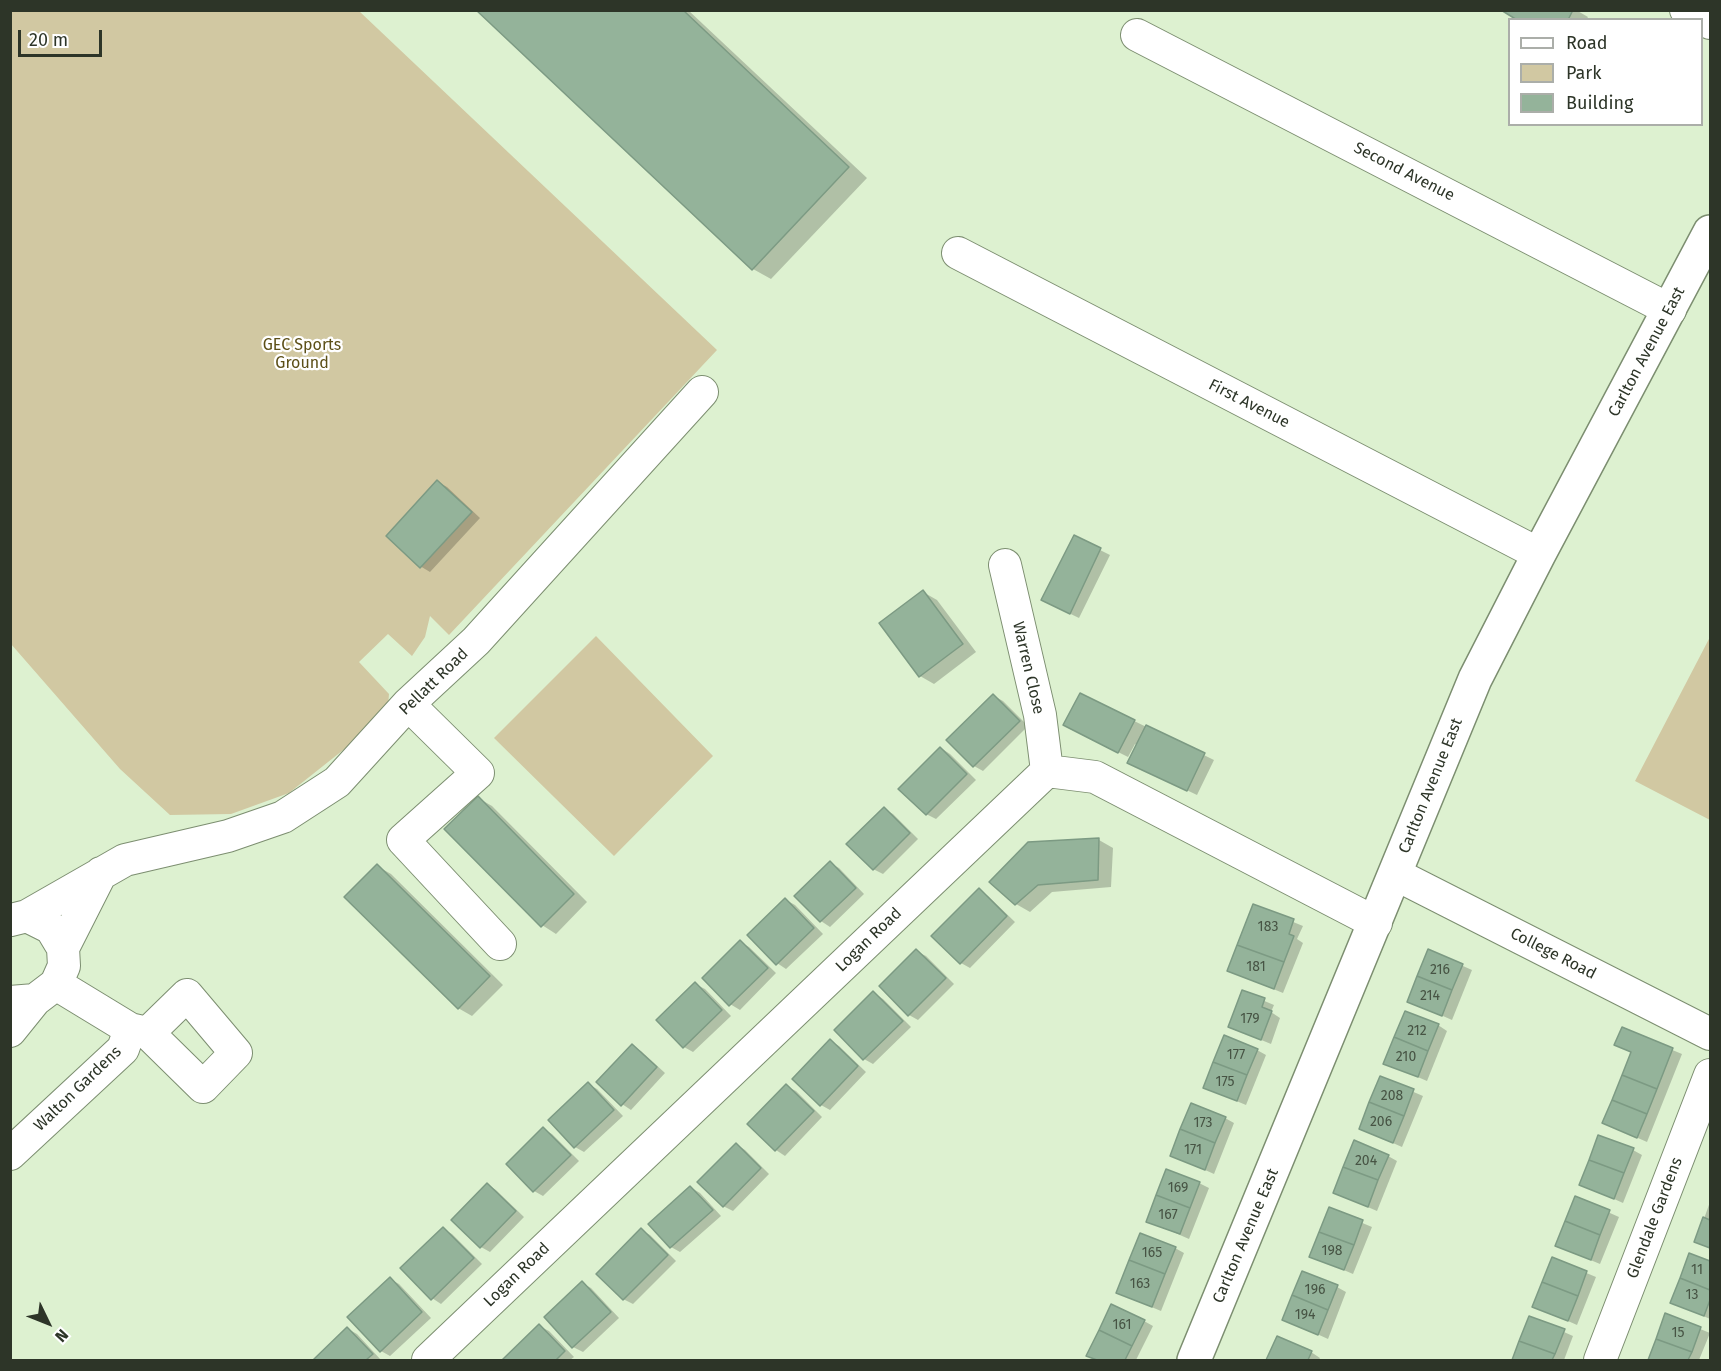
<!DOCTYPE html>
<html>
<head>
<meta charset="utf-8">
<style>
  body { margin:0 }
  #map { position:relative; width:1721px; height:1371px; overflow:hidden; background:#ddf1d0; font-family:"Fira Sans",sans-serif }
  canvas { display:block }
  .frame { position:absolute; inset:0; border:12px solid #2d3528; pointer-events:none }
  .legend { position:absolute; left:1508px; top:18px; width:195px; height:108px; box-sizing:border-box; background:#fff; border:2px solid #abaea9; margin:0; padding:8px 10px; list-style:none; font-size:18px; color:#2d3528 }
  .legend li { display:flex; align-items:center; gap:12px; height:30px }
  .legend b { width:30px; border:2px solid #abaea9 }
  .north { position:absolute; left:18px; top:1293px; width:60px; height:60px; -webkit-text-stroke:4px #fff; paint-order:stroke; rotate:133deg; font-size:16px; font-weight:700; line-height:24px; text-align:center; color:#2d3528 }
  .north::after { content:''; display:block; margin:auto; width:21px; height:27px; background:#2d3528; clip-path:polygon(50% 0,100% 100%,50% 72%,0 100%) }
  .scale { position:absolute; left:18px; top:30px; width:84px; height:27px; box-sizing:border-box; border:3px solid #2d3528; border-top:0; padding-left:8px; font-size:18px; line-height:21px; white-space:nowrap; color:#2d3528; -webkit-text-stroke:4px #fff; paint-order:stroke }
</style>
</head>
<body>
<div id="map">
<canvas width="1721" height="1371"></canvas>
<div class="frame"></div>
<ul class="legend">
<li><b style="height:8px;background:#fff"></b>Road</li>
<li><b style="height:16px;background:#d1c8a2"></b>Park</li>
<li><b style="height:16px;background:#94b39a"></b>Building</li>
</ul>
<div class="north">N</div>
<div class="scale">20 m</div>
</div>
<script>
const context = document.querySelector('canvas').getContext('2d');
context.lineJoin = 'round';
function fillPath(path, color) {
  context.fillStyle = color;
  context.fill(path, 'evenodd');
}
function trace(path, color, width, dash) {
  context.strokeStyle = color;
  context.lineWidth = width;
  context.lineCap = dash ? 'butt' : 'round';
  context.setLineDash(dash || []);
  context.stroke(path);
}
function label(font, color, halo, rows, align = 'center') {
  context.font = font + ' "Fira Sans",sans-serif';
  context.lineWidth = 4.5;
  context.setLineDash([]);
  context.textBaseline = 'middle';
  context.strokeStyle = halo;
  context.fillStyle = color;
  for (const [text, x, y, turn = 0] of rows) {
    context.save();
    context.translate(x, y);
    context.rotate((+turn || 0) * Math.PI / 180);
    context.textAlign = isNaN(turn) ? turn : align;
    if (halo) context.strokeText(text, 0, 0);
    context.fillText(text, 0, 0);
    context.restore();
  }
}
fillPath(new Path2D(`
  M10,11H359L717,350L449,635L430,616L425,637L412,656L388,634L359,662L389,694L388,706L352,743L289,793L231,814L170,815L120,769L11,644Z
  M596,636L713,756L614,856L494,738Z
  M1710,637V820L1635,781Z`), '#d1c8a2');
fillPath(new Path2D(`
  M478,10H688L867,178L771,279L753,269Z
  M1503,10H1576L1588,17L1586,20H1519Z
  M438,482L447,487L480,518L430,572L420,566Z
  M1074,537L1110,555L1079,618L1052,605Z
  M923,592L937,600L976,652L934,684L920,676Z
  M1081,695L1214,760L1197,795L1138,767L1137,745L1135,744L1128,757L1074,730Z
  M994,696L1003,701L1028,726L983,771L974,766Z
  M941,748L950,754L976,780L936,819L926,814Z
  M478,798L492,806L587,902L556,934L542,925Z
  M884,809L893,814L918,839L883,874L873,869Z
  M1099,840L1113,848L1111,887L1052,892L1030,912L1016,904L991,882L1029,844Z
  M830,863L839,868L864,894L830,927L821,921L796,896Z
  M377,866L391,874L503,985L472,1016L458,1008Z
  M979,890L988,896L1015,922L970,968L961,963Z
  M786,900L795,905L823,934L786,969L777,963Z
  M1254,906L1303,926L1297,939L1303,943L1283,993L1229,971Z
  M740,942L749,947L776,973L740,1010L730,1004Z
  M916,951L926,956L954,984L918,1020L909,1015Z
  M1429,951L1472,970L1452,1020L1409,1001Z
  M695,984L705,989L731,1016L693,1052L684,1047Z
  M1243,992L1274,1005L1271,1012L1280,1018L1271,1044L1230,1027Z
  M874,993L883,999L911,1027L873,1064L864,1059Z
  M1438,1025L1447,1031L1427,1081L1385,1063Z
  M1622,1029L1682,1054L1647,1142L1604,1123L1633,1052Z
  M830,1041L839,1046L866,1072L830,1110L821,1105Z
  M632,1046L641,1051L665,1073L631,1110L622,1104Z
  M1257,1050L1266,1055L1246,1105L1205,1088Z
  M1381,1078L1423,1096L1402,1147L1370,1133Z
  M588,1084L597,1089L623,1116L584,1152L575,1147Z
  M786,1086L796,1091L822,1117L785,1156L776,1150L749,1124Z
  M1225,1118L1234,1123L1214,1174L1172,1155Z
  M543,1129L552,1134L579,1161L543,1196L534,1191Z
  M736,1144L745,1150L769,1174L733,1211L723,1206Z
  M1633,1150L1642,1155L1623,1203L1581,1184Z
  M1388,1156L1397,1161L1377,1211L1335,1193Z
  M1199,1183L1209,1188L1189,1239L1148,1221Z
  M487,1184L496,1190L524,1217L490,1252L481,1247Z
  M690,1187L700,1193L721,1216L680,1252L671,1247Z
  M1576,1198L1619,1217L1600,1264L1557,1246Z
  M1710,1202V1249L1696,1241Z
  M1329,1209L1372,1227L1353,1274L1311,1256Z
  M443,1229L452,1234L482,1264L441,1304L432,1298Z
  M641,1230L650,1235L676,1261L633,1304L623,1299Z
  M1175,1248L1184,1253L1161,1311L1118,1293Z
  M1690,1255L1710,1263V1319L1672,1302Z
  M1553,1259L1596,1277L1577,1325L1534,1306Z
  M390,1279L399,1284L431,1318L390,1356L381,1351Z
  M582,1283L591,1288L619,1318L583,1352L573,1347Z
  M1337,1287L1346,1292L1328,1339L1284,1319Z
  M1666,1315L1710,1333L1699,1360H1649Z
  M1530,1317L1573,1336L1564,1360H1513Z
  M1144,1321L1153,1326L1136,1360H1098L1088,1355Z
  M539,1326L549,1331L574,1357L570,1360H504Z
  M348,1329L357,1334L381,1360H315Z
  M1278,1338L1311,1352L1320,1358L1319,1360H1268Z`), '#0003');
const building = new Path2D(`
  M476,10H683L849,167L752,270Z
  M1501,10H1573L1568,20H1517Z
  M437,480L472,512L420,568L386,536Z
  M1074,535L1101,548L1070,614L1041,600Z
  M923,590L963,644L919,677L879,623Z
  M1080,693L1135,720L1118,753L1063,725Z
  M993,694L1020,721L973,767L946,740Z
  M1146,725L1205,753L1187,791L1127,763Z
  M940,747L967,774L926,815L898,789Z
  M478,796L574,894L541,927L444,829Z
  M884,807L910,833L873,870L846,844Z
  M1099,838L1098,880L1038,885L1015,905L989,882L1028,842Z
  M830,861L856,888L820,922L794,896Z
  M377,864L490,976L458,1009L344,897Z
  M979,888L1007,916L960,964L931,936Z
  M785,898L814,928L776,965L747,935Z
  M1253,904L1294,919L1289,934L1294,936L1284,962L1237,945Z
  M740,940L768,968L729,1006L702,978Z
  M1237,945L1284,962L1274,989L1227,971Z
  M916,949L946,978L908,1016L879,986Z
  M1428,949L1463,964L1452,990L1417,976Z
  M1417,976L1452,990L1442,1016L1407,1002Z
  M695,982L722,1010L683,1048L656,1020Z
  M1242,990L1265,998L1262,1007L1272,1011L1261,1040L1228,1027Z
  M873,991L903,1021L863,1060L834,1030Z
  M1405,1011L1439,1024L1428,1051L1394,1037Z
  M1622,1027L1673,1048L1657,1089L1622,1075L1631,1052L1614,1045Z
  M1224,1035L1258,1049L1247,1075L1213,1062Z
  M1394,1037L1428,1051L1418,1077L1383,1064Z
  M830,1039L858,1066L820,1106L792,1079Z
  M632,1044L657,1067L621,1106L596,1082Z
  M1213,1062L1247,1075L1237,1101L1203,1088Z
  M1622,1075L1657,1089L1647,1114L1612,1100Z
  M1380,1076L1414,1089L1404,1116L1369,1102Z
  M588,1082L614,1110L574,1148L548,1120Z
  M786,1084L814,1111L775,1151L747,1124Z
  M1612,1100L1647,1114L1637,1138L1602,1123Z
  M1369,1102L1404,1116L1393,1143L1359,1129Z
  M1191,1103L1226,1117L1215,1143L1180,1129Z
  M543,1127L571,1155L533,1192L506,1164Z
  M1180,1129L1215,1143L1205,1170L1170,1156Z
  M1598,1135L1634,1148L1624,1173L1589,1160Z
  M1354,1140L1389,1155L1378,1180L1343,1167Z
  M736,1143L761,1168L723,1207L697,1182Z
  M1589,1160L1624,1173L1614,1199L1579,1185Z
  M1343,1167L1378,1180L1368,1207L1333,1193Z
  M1166,1169L1200,1182L1190,1208L1156,1195Z
  M487,1183L516,1211L480,1248L451,1220Z
  M690,1186L713,1210L670,1248L648,1224Z
  M1156,1195L1190,1208L1180,1234L1146,1222Z
  M1575,1196L1610,1210L1600,1235L1565,1221Z
  M1329,1207L1363,1220L1354,1245L1319,1232Z
  M1703,1217L1710,1220V1248L1694,1242Z
  M1565,1221L1600,1235L1591,1260L1555,1246Z
  M443,1227L474,1258L431,1300L400,1268Z
  M641,1228L668,1255L623,1300L596,1274Z
  M1319,1232L1354,1245L1344,1270L1309,1257Z
  M1140,1233L1176,1247L1165,1274L1129,1260Z
  M1689,1253L1710,1261V1290L1680,1278Z
  M1552,1257L1587,1271L1578,1296L1542,1282Z
  M1129,1260L1165,1274L1152,1307L1116,1293Z
  M1302,1271L1338,1285L1328,1310L1292,1295Z
  M390,1277L422,1312L380,1352L347,1317Z
  M1680,1278L1710,1290V1300L1704,1316L1670,1303Z
  M582,1281L611,1312L572,1348L544,1317Z
  M1542,1282L1578,1296L1568,1321L1532,1307Z
  M1292,1295L1328,1310L1318,1335L1282,1320Z
  M1111,1304L1145,1320L1132,1346L1099,1330Z
  M1665,1313L1701,1327L1692,1352L1656,1339Z
  M1529,1316L1565,1329L1555,1354L1519,1341Z
  M539,1324L565,1351L556,1360H502Z
  M347,1327L373,1354L366,1360H313Z
  M1099,1330L1132,1346L1125,1360H1097L1086,1356Z
  M1277,1336L1312,1351L1308,1360H1266Z
  M1656,1339L1692,1352L1688,1360H1648Z
  M1519,1341L1555,1354L1552,1360H1512Z`);
fillPath(building, '#94b39a');
trace(building, '#7c9a83', 1.5);
const minor = new Path2D(`
  M1686,10L1710,23
  M1137,35L1670,310
  M958,253L1539,554
  M1005,565L1040,715L1047,771
  M408,704L478,773L403,840L500,944
  M1395,874L1710,1034
  M27,916L125,860L228,836L283,817L337,782L408,704L476,641L702,392
  M63,948L101,873
  M56,984L130,1029L148,1033L203,1087L236,1053L187,995L148,1033
  M10,1002L35,1000L56,984L64,966L63,948L51,928L27,916L11,920
  M10,1031L35,1000
  M10,1154L123,1049L130,1029
  M428,1360L1047,771L1095,777L1376,923
  M1600,1360L1710,1075`);
const tertiary = new Path2D(`
  M1194,1360L1475,679L1539,554L1710,232`);
trace(minor, '#7c8e70', 34);
trace(tertiary, '#7c8e70', 36);
trace(minor, '#fff', 32);
trace(tertiary, '#fff', 33);
label('14px', '#475444', null, [
  ["183",1268,927],
  ["181",1256,967],
  ["216",1440,970],
  ["214",1430,996],
  ["179",1250,1019],
  ["212",1417,1031],
  ["177",1236,1055],
  ["210",1406,1057],
  ["175",1225,1082],
  ["208",1392,1096],
  ["206",1381,1122],
  ["173",1203,1123],
  ["171",1193,1150],
  ["204",1366,1161],
  ["169",1178,1188],
  ["167",1168,1215],
  ["198",1332,1251],
  ["165",1152,1253],
  ["11",1697,1270],
  ["163",1140,1284],
  ["196",1315,1290],
  ["13",1692,1295],
  ["194",1305,1315],
  ["161",1122,1325],
  ["15",1678,1333]
]);
label('16px', '#2d3528', '#fff', [
  ["Second Avenue",1404,172,27],
  ["Carlton Avenue East",1647,352,-62],
  ["First Avenue",1249,404,27],
  ["Warren Close",1028,668,77],
  ["Pellatt Road",434,682,-44],
  ["Carlton Avenue East",1431,786,-68],
  ["Logan Road",869,940,-44],
  ["College Road",1553,954,27],
  ["Walton Gardens",78,1089,-44],
  ["Glendale Gardens",1655,1218,-69],
  ["Carlton Avenue East",1246,1236,-67],
  ["Logan Road",517,1275,-44]
]);
label('16px', '#5c4f17', '#fff', [
  ["GEC Sports",302,346],
  ["Ground",302,364]
]);
</script>
</body>
</html>
